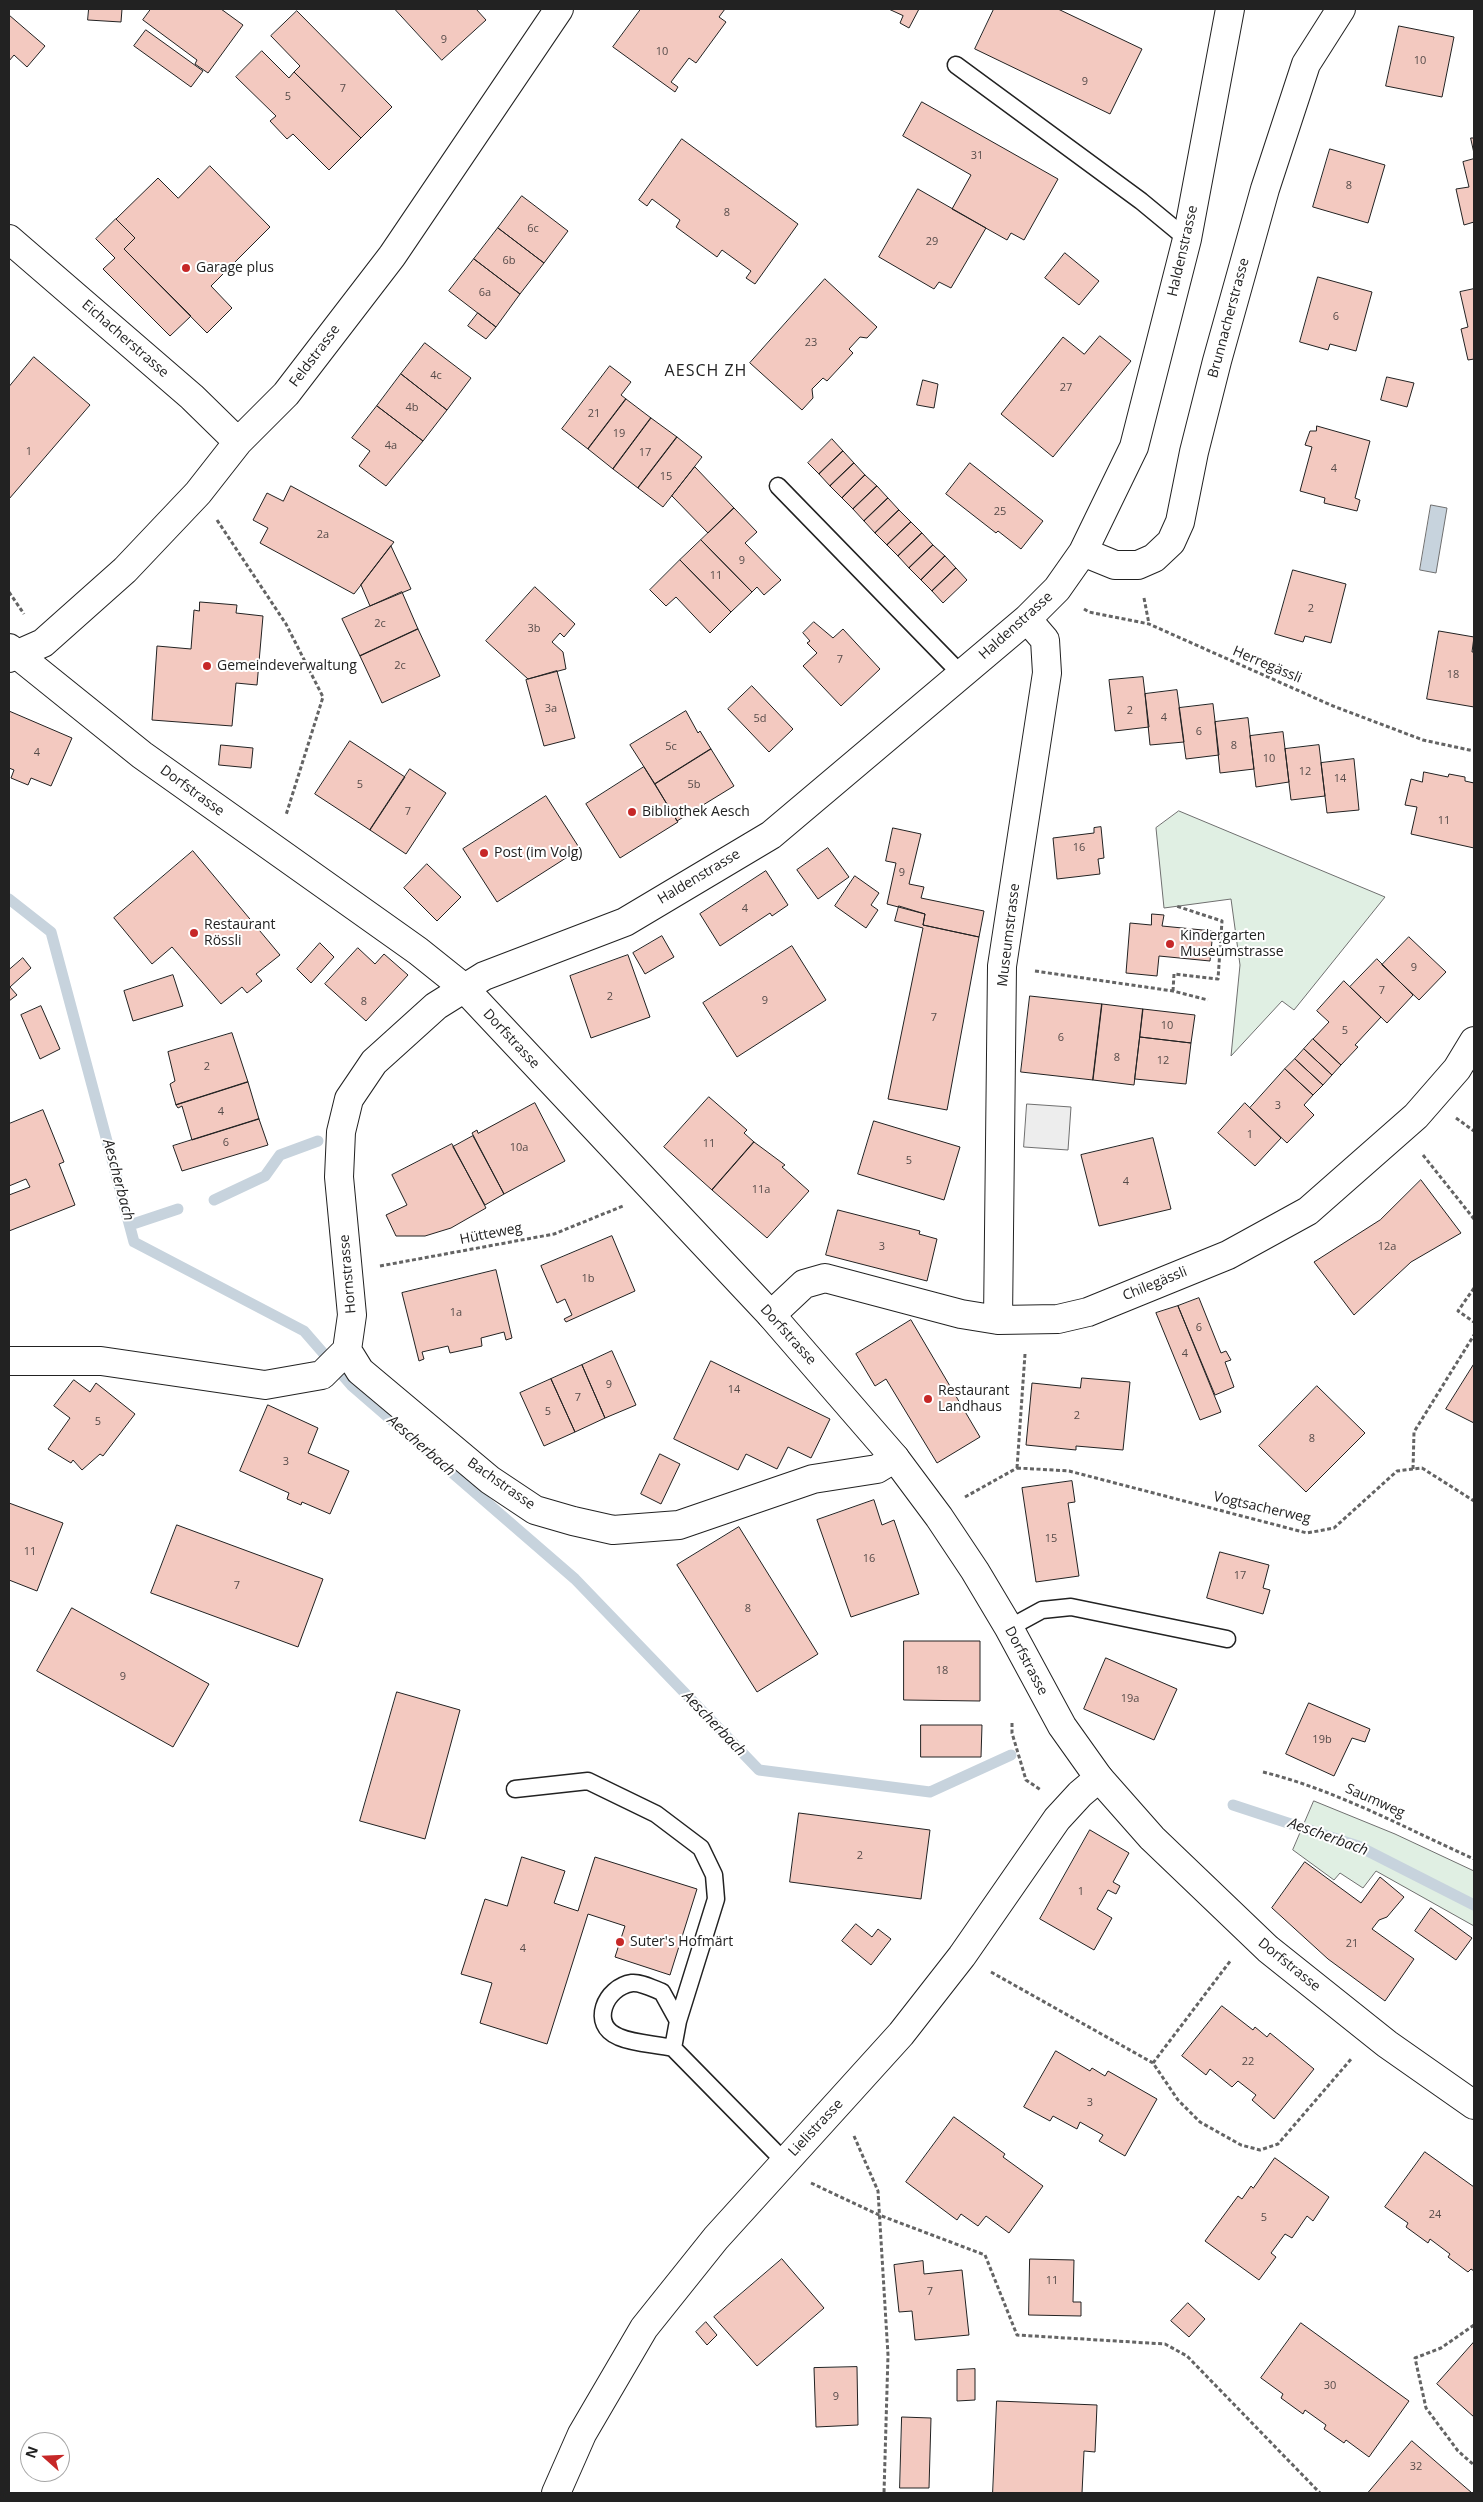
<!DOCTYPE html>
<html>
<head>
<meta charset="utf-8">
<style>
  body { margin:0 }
  #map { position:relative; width:1483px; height:2502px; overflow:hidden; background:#fff; font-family:"Open Sans",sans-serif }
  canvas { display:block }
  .frame { position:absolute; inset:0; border:10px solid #222; pointer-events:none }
  .north { position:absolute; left:20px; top:2432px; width:50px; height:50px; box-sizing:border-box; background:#fff; border:1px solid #a7a7a7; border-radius:50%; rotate:290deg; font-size:14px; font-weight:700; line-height:20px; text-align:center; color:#222 }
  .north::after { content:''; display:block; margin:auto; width:18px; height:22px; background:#c62828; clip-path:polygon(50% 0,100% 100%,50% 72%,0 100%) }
</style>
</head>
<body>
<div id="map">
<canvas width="1483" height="2502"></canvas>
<div class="frame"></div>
<div class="north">N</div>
</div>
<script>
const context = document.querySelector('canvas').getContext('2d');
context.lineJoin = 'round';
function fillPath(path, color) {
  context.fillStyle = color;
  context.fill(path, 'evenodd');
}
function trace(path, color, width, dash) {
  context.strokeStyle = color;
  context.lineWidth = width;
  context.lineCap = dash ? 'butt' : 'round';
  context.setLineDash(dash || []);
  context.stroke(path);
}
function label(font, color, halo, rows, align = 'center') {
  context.font = font + ' "Open Sans",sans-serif';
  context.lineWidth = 4;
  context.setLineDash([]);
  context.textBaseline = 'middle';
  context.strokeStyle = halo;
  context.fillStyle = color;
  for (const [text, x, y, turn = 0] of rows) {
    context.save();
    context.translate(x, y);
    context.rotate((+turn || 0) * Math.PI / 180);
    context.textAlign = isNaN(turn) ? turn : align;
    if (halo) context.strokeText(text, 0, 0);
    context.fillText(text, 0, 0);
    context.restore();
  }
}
const green = new Path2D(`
  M1179,811L1385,897L1294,1010L1282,1001L1231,1056L1240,965L1231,899L1164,908L1156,828Z
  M1314,1801L1395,1834L1474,1871V1926L1376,1871L1363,1888L1340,1873L1334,1880L1293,1850Z`);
fillPath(green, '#e0efe3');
trace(green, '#6f6f6f', 1);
const parking = new Path2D(`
  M1027,1104L1071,1107L1068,1150L1024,1147Z`);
fillPath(parking, '#ededed');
trace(parking, '#6f6f6f', 1);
const water = new Path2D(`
  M1431,505L1447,508L1436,573L1420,570Z`);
fillPath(water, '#c7d3dd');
trace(water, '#6f6f6f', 1);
trace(new Path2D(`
  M9,899L51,932L134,1242L304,1331L351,1385L575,1579L759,1770L930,1792L1011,1755
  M214,1200L265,1176L280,1155L318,1141
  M130,1225L178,1209
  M1233,1805L1358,1846L1474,1905`), '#c7d3dd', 11);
const building = new Path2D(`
  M89,9H122L121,22L88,20Z
  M151,9H221L243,25L208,73L195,64L197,60L143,20Z
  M395,9H476L486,20L442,60Z
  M641,9H725L719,17L726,22L696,63L689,58L671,82L678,87L675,92L613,47Z
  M889,9H919L909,28L900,23L903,16Z
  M994,9H1058L1142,49L1110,114L975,49Z
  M297,11L392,107L361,138L294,72L300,66L271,36Z
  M9,15L45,46L27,67L14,55L9,61Z
  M1399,26L1454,37L1442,97L1386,86Z
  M146,30L203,71L191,87L134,46Z
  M262,51L289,78L294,72L361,138L329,170L293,134L287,139L270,121L276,116L236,77Z
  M922,102L1058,179L1024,240L1011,233L1007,240L952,209L971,175L903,136Z
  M1471,138H1474V153Z
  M682,139L798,224L755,284L746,278L751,271L722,250L717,257L676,227L680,220L652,199L647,206L639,200Z
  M1330,149L1385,165L1368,223L1313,207Z
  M1474,159V222L1464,225L1456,189L1469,187L1463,162Z
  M210,166L270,227L211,286L232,308L207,333L124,249L135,238L116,219L158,178L178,198Z
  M918,189L986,228L951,288L939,282L934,289L879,257Z
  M522,196L568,231L544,263L498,228Z
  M116,219L135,238L124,249L191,316L170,336L103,269L115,258L96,239Z
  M498,228L544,263L520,294L474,259Z
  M1065,253L1099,281L1079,305L1045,278Z
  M474,259L520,294L496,327L449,291Z
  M1318,277L1372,292L1356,351L1330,344L1328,350L1300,342Z
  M825,279L877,327L867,338L860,337L849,349L853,353L827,381L823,378L812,389L813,398L802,410L750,363Z
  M1474,289V359L1468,360L1461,329L1468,327L1460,292Z
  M478,313L496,327L486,339L468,326Z
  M1100,336L1131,361L1053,457L1001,414L1063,337L1084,354Z
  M425,343L471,378L447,410L401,374Z
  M34,357L90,405L9,499V387Z
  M610,366L631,382L621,395L626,399L588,449L562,429Z
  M401,374L447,410L423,441L377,406Z
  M1387,377L1414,383L1407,407L1381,400Z
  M923,380L938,384L934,408L917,405Z
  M626,399L651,418L613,469L588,449Z
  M377,406L423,441L386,486L359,466L370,451L352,438Z
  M651,418L677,437L638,488L613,469Z
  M1317,426L1370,441L1355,498L1360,500L1357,511L1324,503L1325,498L1300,491L1312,447L1305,445L1310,431H1316Z
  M677,437L702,457L663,507L638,488Z
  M832,439L843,451L819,474L808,463Z
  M843,451L854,463L830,486L819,474Z
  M854,463L865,475L842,498L830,486Z
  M970,463L1043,521L1021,549L998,531L996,533L946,494Z
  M695,467L734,508L708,533L672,496Z
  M865,475L877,486L853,509L842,498Z
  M291,486L394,542L354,594L260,543L268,528L253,520L267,493L283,501Z
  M877,486L888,498L864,521L853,509Z
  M888,498L899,510L875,533L864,521Z
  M734,508L757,532L745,543L781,580L764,595L757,587L752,592L701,540Z
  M899,510L911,522L887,545L875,533Z
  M911,522L922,533L898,556L887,545Z
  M922,533L933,545L909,568L898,556Z
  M701,540L752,592L731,612L680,560Z
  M933,545L945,556L921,580L909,568Z
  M391,546L411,589L370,606L361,585Z
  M945,556L956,568L932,591L921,580Z
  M680,560L731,612L710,633L676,597L666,606L650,590Z
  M956,568L967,580L943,603L932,591Z
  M1293,570L1346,584L1331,643L1305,636L1303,642L1275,634Z
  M535,587L575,624L564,637L560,633L552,642L563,652L566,669L528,679L486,641Z
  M402,592L418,629L360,656L342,619Z
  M200,602L237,605L236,613L263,616L257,685L236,683L232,726L152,720L157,646L191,649L194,610L199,611Z
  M814,622L833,638L843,629L880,669L841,706L803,666L817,653L807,643L810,641L803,633Z
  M418,629L440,676L382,703L360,656Z
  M1439,631L1474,637L1472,652H1474V707L1427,699Z
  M557,671L575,738L544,746L526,680Z
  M1143,677L1149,727L1115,731L1109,680Z
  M752,686L793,729L769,752L728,709Z
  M1177,690L1184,742L1150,745L1145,694Z
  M1213,704L1219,755L1186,759L1179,708Z
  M9,711L72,738L51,786L31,778L28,785L11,778L14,770L9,768Z
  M686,711L698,733L700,731L711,749L655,784L630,745Z
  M1248,718L1254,769L1220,773L1215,722Z
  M1283,732L1289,782L1256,787L1250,736Z
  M350,741L405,777L370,830L315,794Z
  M221,745L253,748L251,768L219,765Z
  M1319,745L1325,796L1291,800L1285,749Z
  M711,749L734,786L677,821L655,784Z
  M1354,759L1359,810L1327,813L1321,763Z
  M644,767L678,822L620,858L586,804Z
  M410,769L446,793L406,854L370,830Z
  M1424,772L1448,777L1449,774L1465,777V781L1474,783V848L1411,834L1417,807L1405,805L1411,779L1422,782Z
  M546,796L580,849L497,902L463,849Z
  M1101,827L1104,858L1098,859L1100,874L1057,879L1053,838L1094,833V828Z
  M893,828L921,834L909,884L924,887L921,898L984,911L979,937L923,925L925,914L887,904L896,863L886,861Z
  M828,848L849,877L818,899L797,870Z
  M193,851L280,955L256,974L262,981L247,993L242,987L221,1004L172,947L152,964L114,918Z
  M427,864L461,897L437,921L404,888Z
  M766,871L788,905L772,916L770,913L720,946L700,914Z
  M855,876L879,893L871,905L878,910L866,928L835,906Z
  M899,906L925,914L923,925L979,937L947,1110L888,1099L923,928L895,921Z
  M1152,914L1164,915L1162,926L1213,931L1210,961L1159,956L1157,976L1126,973L1130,923L1151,925Z
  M662,936L674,957L645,974L633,953Z
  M1409,937L1446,972L1419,1000L1382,965Z
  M320,943L334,957L311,983L297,969Z
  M792,946L826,1000L737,1057L703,1003Z
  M358,948L375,964L384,954L408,975L366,1021L325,984Z
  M628,955L650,1017L591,1038L570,976Z
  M23,958L31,968L10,987L17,995L9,1001V970Z
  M1377,959L1413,995L1387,1023L1350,987Z
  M173,975L183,1006L133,1021L124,991Z
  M1344,981L1381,1017L1355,1045L1358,1047L1341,1065L1313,1039L1329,1022L1317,1011Z
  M1030,996L1102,1004L1093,1080L1021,1072Z
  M1102,1004L1143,1009L1134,1085L1093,1080Z
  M41,1006L60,1049L40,1059L21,1015Z
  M1143,1009L1195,1015L1191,1043L1140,1037Z
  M232,1033L248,1082L176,1105L170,1084L175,1081L168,1052Z
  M1140,1037L1191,1043L1186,1084L1135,1079Z
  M1313,1039L1341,1065L1332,1075L1304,1049Z
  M1304,1049L1332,1075L1323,1085L1295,1059Z
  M1295,1059L1323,1085L1313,1095L1285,1069Z
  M1285,1069L1313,1095L1304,1105L1314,1115L1287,1143L1250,1108Z
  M248,1082L259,1119L192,1140L182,1106L178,1108L176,1105Z
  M709,1097L747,1130L744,1133L754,1142L712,1190L664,1147Z
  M535,1103L565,1161L504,1194L472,1133L477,1130L478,1133Z
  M1245,1103L1281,1138L1255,1166L1218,1133Z
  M43,1110L64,1162L59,1164L75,1205L9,1231V1195L30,1187L26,1179L9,1186V1124Z
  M259,1119L268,1145L182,1171L173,1146Z
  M874,1121L960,1147L944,1200L858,1174Z
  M473,1136L504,1194L485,1205L453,1147Z
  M1153,1138L1171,1209L1099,1226L1081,1155Z
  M754,1142L785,1165L782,1167L809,1191L767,1238L712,1190Z
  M452,1144L486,1208L451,1228L425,1236H396L386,1215L407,1205L392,1175Z
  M1421,1180L1461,1233L1411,1262L1354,1315L1314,1262L1380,1220Z
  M838,1210L920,1231L919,1234L937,1239L927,1281L826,1255Z
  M612,1236L635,1291L566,1322L564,1319L572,1315L565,1299L557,1303L541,1266Z
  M496,1270L512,1338L506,1340L504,1332L481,1338L482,1346L450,1353L448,1346L422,1352L424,1359L419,1361L402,1293Z
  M1199,1298L1221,1353L1226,1351L1231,1360L1225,1362L1234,1387L1215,1395L1178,1306Z
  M1178,1306L1221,1412L1200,1420L1156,1313Z
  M911,1320L980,1437L937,1463L886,1379L875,1386L856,1354Z
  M612,1351L636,1405L605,1418L582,1365Z
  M711,1361L830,1419L811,1458L788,1447L777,1469L746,1454L738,1470L674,1439Z
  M1474,1364V1423L1446,1409Z
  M582,1365L605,1418L575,1432L551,1379Z
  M1082,1378L1130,1382L1123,1450L1076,1446V1450L1026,1445L1032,1383L1080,1388Z
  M551,1379L575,1432L544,1446L520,1393Z
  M74,1380L90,1392L96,1383L135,1414L103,1456L100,1454L82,1470L73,1460L71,1463L48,1449L70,1418L54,1406Z
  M1317,1386L1365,1433L1306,1492L1259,1446Z
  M268,1405L318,1428L308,1453L349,1471L330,1514L302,1502L301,1505L287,1499L289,1493L240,1471Z
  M660,1454L680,1464L661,1504L641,1494Z
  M1072,1481L1075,1502L1068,1503L1079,1576L1036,1582L1022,1488Z
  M874,1500L882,1525L894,1520L919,1594L851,1617L817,1520Z
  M9,1503L63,1523L37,1591L9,1580Z
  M177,1525L323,1579L298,1647L151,1593Z
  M739,1527L818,1654L757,1692L677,1565Z
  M1220,1552L1269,1565L1263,1588L1270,1590L1263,1614L1207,1598Z
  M72,1608L209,1684L173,1747L37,1671Z
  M904,1641H980V1701L904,1700Z
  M1106,1658L1177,1689L1154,1740L1084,1709Z
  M397,1692L460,1710L425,1839L360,1821Z
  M1309,1703L1370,1729L1365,1742L1352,1738L1334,1776L1286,1754Z
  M921,1725H982L981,1757H921Z
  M799,1813L930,1830L921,1899L790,1882Z
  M1090,1830L1129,1853L1113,1882L1120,1886L1116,1894L1108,1890L1097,1909L1112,1918L1094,1950L1040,1919Z
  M522,1857L565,1871L554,1903L578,1911L595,1857L697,1889L670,1975L615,1957L625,1926L588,1914L547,2044L480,2023L492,1983L461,1974L485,1899L507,1906Z
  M1305,1862L1361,1903L1380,1877L1404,1897L1387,1917L1379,1920L1372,1929L1414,1959L1385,2001L1328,1959L1272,1908Z
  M1431,1908L1472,1938L1456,1960L1415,1931Z
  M856,1924L872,1937L878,1929L891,1939L871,1965L842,1941Z
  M1222,2006L1253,2030L1255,2027L1267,2037L1270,2033L1314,2069L1274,2119L1252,2100L1256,2095L1238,2081L1232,2087L1210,2069L1206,2075L1182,2056Z
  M1056,2051L1090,2071L1092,2068L1105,2076L1108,2071L1157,2099L1125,2156L1099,2141L1103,2135L1080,2122L1077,2129L1053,2116L1050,2121L1024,2107Z
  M954,2117L1005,2154L1003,2157L1043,2186L1009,2233L986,2216L978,2226L961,2214L957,2220L906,2182Z
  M1425,2152L1474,2187V2271L1471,2269L1468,2272L1448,2257L1450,2254L1430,2239L1428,2243L1406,2227L1408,2223L1385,2207Z
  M1275,2158L1329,2197L1313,2221L1307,2216L1292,2238L1285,2234L1271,2253L1276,2257L1259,2280L1205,2241L1238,2196L1242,2199L1251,2186L1253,2188Z
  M782,2259L824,2308L757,2366L714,2317Z
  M1030,2259L1074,2260L1073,2302H1081V2316L1029,2315Z
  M923,2261L924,2274L962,2270L969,2335L915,2340L912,2311L899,2312L894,2265Z
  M1188,2303L1205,2319L1189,2337L1171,2321Z
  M706,2322L717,2335L707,2345L696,2332Z
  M1301,2323L1409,2401L1369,2457L1346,2440L1344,2443L1324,2429L1326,2425L1305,2410L1303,2414L1281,2398L1283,2394L1261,2378Z
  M1474,2342V2417L1437,2384Z
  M857,2367L858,2425L816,2427L814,2368Z
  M975,2369V2400L957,2401V2370Z
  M997,2401L1097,2405L1095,2452L1084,2451L1082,2493H993Z
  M902,2417L931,2418L929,2488H900Z
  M1412,2441L1472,2493H1368Z`);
fillPath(building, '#f3c9c0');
trace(building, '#222', 1);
const service = new Path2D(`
  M956,65L1141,201L1187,239
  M778,486L962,675
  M1009,1628L1042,1610L1071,1607L1227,1639
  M515,1789L588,1781L656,1814L701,1848L714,1875L716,1899L678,2021L673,2048L785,2162
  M673,2048C657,2044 635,2044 619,2037C589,2025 605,1987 632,1983C641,1982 654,1989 662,1992L678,2021`);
const minor = new Path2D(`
  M9,239L192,397L238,442
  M1083,552L1115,565H1138L1154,558L1171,542L1180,522L1194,452L1217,361L1265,189L1306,64L1341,9
  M9,658L43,643L125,570L198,493L238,442L286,394L392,256L559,9
  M771,1315L804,1284L825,1278L961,1314L998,1320L1058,1319L1088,1312L1228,1255L1308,1211L1416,1116L1457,1069L1474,1041
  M998,1320L1002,966L1047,673L1045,640L1027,619
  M347,1350L360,1371L490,1480L535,1510L573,1521L613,1530L679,1525L813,1479L877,1469L895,1458
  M9,1361H101L265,1385L322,1375L347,1350L352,1315L339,1177L341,1132L349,1099L374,1062L436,1006L484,976L625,922L771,835L1027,619L1057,589L1083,552L1134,447L1187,239L1230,9
  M556,2493L582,2434L644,2328L716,2238L901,2034L962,1956L1057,1819L1080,1794L1099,1778`);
const tertiary = new Path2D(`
  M9,648L142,755L418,951L463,987L771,1315L895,1458L939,1517L975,1571L1009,1628L1062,1726L1099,1778L1152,1838L1268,1949L1387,2044L1474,2105`);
trace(service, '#222', 19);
trace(minor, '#222', 30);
trace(tertiary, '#222', 30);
trace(new Path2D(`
  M217,520L286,624L323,697L286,815
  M9,592L24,614
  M1144,598L1149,624
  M1084,609L1089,612L1149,624L1333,706L1423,740L1474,751
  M1035,971L1173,991L1208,1000
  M1173,991L1174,974L1218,979L1222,921L1176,906
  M1456,1118L1474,1131
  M1423,1155L1474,1219
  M380,1266L554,1234L623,1206
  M1474,1288L1458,1311L1474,1322
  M1017,1468L1069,1471L1307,1533L1334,1528L1397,1471L1422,1468L1474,1501
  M1017,1468L1025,1354
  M1413,1469L1414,1432L1474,1335
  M965,1497L1017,1468
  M1012,1723V1733L1026,1780L1041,1790
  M1263,1772C1336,1790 1405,1828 1474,1859
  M991,1972L1153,2063L1178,2100L1200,2122L1241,2145L1260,2150L1278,2144L1352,2058
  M1153,2063L1231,1960
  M854,2136L878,2191L888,2355L884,2493
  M811,2183L879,2215L985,2255L1017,2335L1165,2344L1187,2356L1320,2493
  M1474,2325L1441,2348L1415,2358L1426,2408L1458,2451L1474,2465`), '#646464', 3, [4, 2.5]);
trace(service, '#fff', 16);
trace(minor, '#fff', 28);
trace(tertiary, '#fff', 28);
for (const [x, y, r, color] of [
  [186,268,5,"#c62828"],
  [207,666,5,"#c62828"],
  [632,812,5,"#c62828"],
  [484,853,5,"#c62828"],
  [194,933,5,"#c62828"],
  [1170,944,5,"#c62828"],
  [928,1399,5,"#c62828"],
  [620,1942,5,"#c62828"]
]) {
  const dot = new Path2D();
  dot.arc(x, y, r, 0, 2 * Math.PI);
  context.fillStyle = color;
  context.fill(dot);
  trace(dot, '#fff', 2);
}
label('11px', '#564c4a', null, [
  ["9",444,40],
  ["10",662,52],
  ["10",1420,61],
  ["9",1085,82],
  ["7",343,89],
  ["5",288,97],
  ["31",977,156],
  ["8",1349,186],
  ["8",727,213],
  ["6c",533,229],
  ["29",932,242],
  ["6b",509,261],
  ["6a",485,293],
  ["6",1336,317],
  ["23",811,343],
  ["4c",436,376],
  ["27",1066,388],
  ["4b",412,408],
  ["21",594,414],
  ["19",619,434],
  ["4a",391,446],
  ["1",29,452],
  ["17",645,453],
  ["4",1334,469],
  ["15",666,477],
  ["25",1000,512],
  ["2a",323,535],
  ["9",742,561],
  ["11",716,576],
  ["2",1311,609],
  ["2c",380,624],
  ["3b",534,629],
  ["7",840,660],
  ["2c",400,666],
  ["18",1453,675],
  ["3a",551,709],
  ["2",1130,711],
  ["4",1164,718],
  ["5d",760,719],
  ["6",1199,732],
  ["8",1234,746],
  ["5c",671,747],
  ["4",37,753],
  ["10",1269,759],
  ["12",1305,772],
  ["14",1340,779],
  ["5",360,785],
  ["5b",694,785],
  ["7",408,812],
  ["11",1444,821],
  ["16",1079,848],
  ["9",902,873],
  ["4",745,909],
  ["9",1414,968],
  ["7",1382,991],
  ["2",610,997],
  ["9",765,1001],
  ["8",364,1002],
  ["7",934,1018],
  ["10",1167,1026],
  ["5",1345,1031],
  ["6",1061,1038],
  ["8",1117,1058],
  ["12",1163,1061],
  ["2",207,1067],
  ["3",1278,1106],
  ["4",221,1112],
  ["1",1250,1135],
  ["6",226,1143],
  ["11",709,1144],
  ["10a",519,1148],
  ["5",909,1161],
  ["4",1126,1182],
  ["11a",761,1190],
  ["3",882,1247],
  ["12a",1387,1247],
  ["1b",588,1279],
  ["1a",456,1313],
  ["6",1199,1328],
  ["4",1185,1354],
  ["9",609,1385],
  ["14",734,1390],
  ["7",578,1398],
  ["5",548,1412],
  ["2",1077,1416],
  ["5",98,1422],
  ["8",1312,1439],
  ["3",286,1462],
  ["15",1051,1539],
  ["11",30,1552],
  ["16",869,1559],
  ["17",1240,1576],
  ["7",237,1586],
  ["8",748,1609],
  ["18",942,1671],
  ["9",123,1677],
  ["19a",1130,1699],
  ["19b",1322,1740],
  ["2",860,1856],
  ["1",1081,1892],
  ["21",1352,1944],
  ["4",523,1949],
  ["22",1248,2062],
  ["3",1090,2103],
  ["24",1435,2215],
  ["5",1264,2218],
  ["11",1052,2281],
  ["7",930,2292],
  ["30",1330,2386],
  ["9",836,2397],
  ["32",1416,2467]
]);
label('14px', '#222', '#fff', [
  ["Haldenstrasse",1183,251,-77],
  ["Brunnacherstrasse",1229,318,-75],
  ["Eichacherstrasse",125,339,41],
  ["Feldstrasse",315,356,-53],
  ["Haldenstrasse",1016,626,-42],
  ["Herregässli",1267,665,23],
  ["Dorfstrasse",192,791,36],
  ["Haldenstrasse",699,877,-31],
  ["Museumstrasse",1009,935,-83],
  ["Dorfstrasse",511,1039,47],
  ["Hütteweg",491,1234,-11],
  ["Hornstrasse",348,1274,-95],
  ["Chilegässli",1155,1284,-22],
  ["Dorfstrasse",788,1335,48],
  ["Bachstrasse",501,1484,35],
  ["Vogtsacherweg",1262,1508,13],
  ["Dorfstrasse",1026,1661,62],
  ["Saumweg",1375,1801,24],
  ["Dorfstrasse",1289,1965,39],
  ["Lielistrasse",816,2128,-47]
]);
label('14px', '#222', '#fff', [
  ["Garage plus",196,268],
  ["Gemeindeverwaltung",217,666],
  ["Bibliothek Aesch",642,812],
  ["Post (im Volg)",494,853],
  ["Restaurant",204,925],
  ["Rössli",204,941],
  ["Kindergarten",1180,936],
  ["Museumstrasse",1180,952],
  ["Restaurant",938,1391],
  ["Landhaus",938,1407],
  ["Suter's Hofmärt",630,1942]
], 'left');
label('italic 15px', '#222', '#fff', [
  ["Aescherbach",118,1180,75],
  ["Aescherbach",421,1446,41],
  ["Aescherbach",714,1724,46],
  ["Aescherbach",1328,1837,20]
]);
context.letterSpacing = '1px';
label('16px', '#222', '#fff', [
  ["AESCH ZH",706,371]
]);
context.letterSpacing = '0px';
</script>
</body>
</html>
